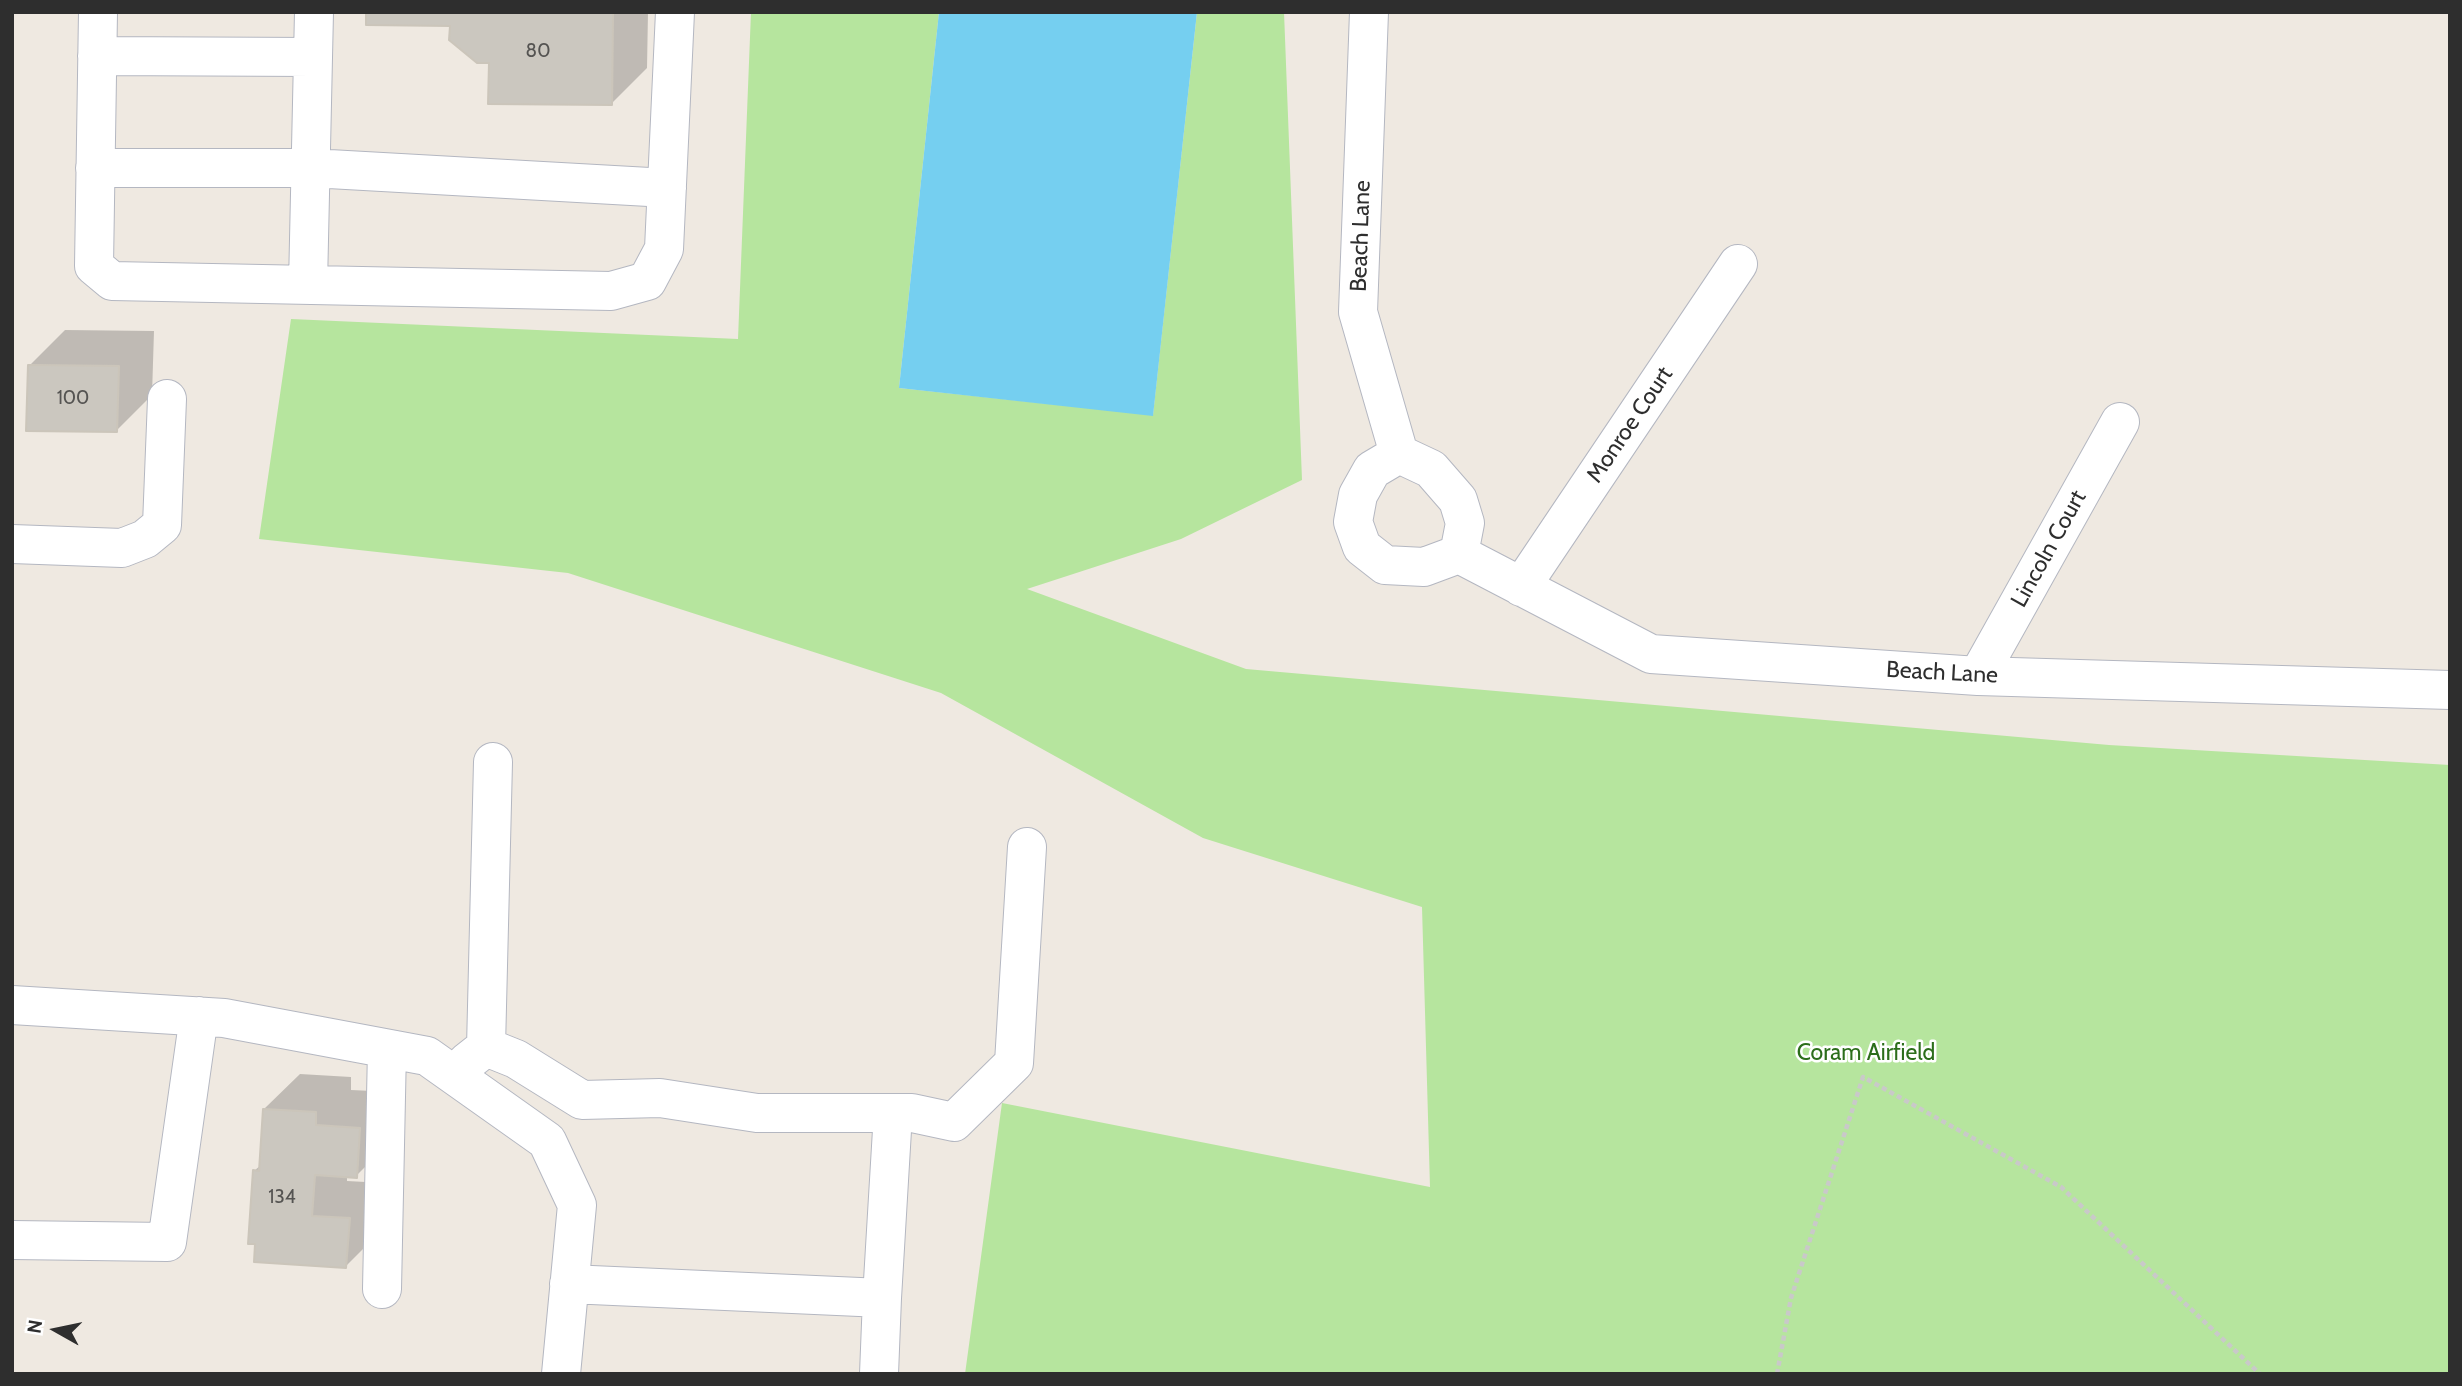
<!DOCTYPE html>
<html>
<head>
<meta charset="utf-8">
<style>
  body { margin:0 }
  #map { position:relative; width:2462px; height:1386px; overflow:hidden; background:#efe9e1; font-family:Cabin,sans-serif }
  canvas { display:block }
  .frame { position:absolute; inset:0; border:14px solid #2e2e2e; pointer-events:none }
  .north { position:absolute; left:21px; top:1295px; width:70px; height:70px; -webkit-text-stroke:5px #fff; paint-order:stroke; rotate:279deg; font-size:19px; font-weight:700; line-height:28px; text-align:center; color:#2e2e2e }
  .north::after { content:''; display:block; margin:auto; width:24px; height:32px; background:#2e2e2e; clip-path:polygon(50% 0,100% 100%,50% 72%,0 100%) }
</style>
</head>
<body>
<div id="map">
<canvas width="2462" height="1386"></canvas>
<div class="frame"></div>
<div class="north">N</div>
</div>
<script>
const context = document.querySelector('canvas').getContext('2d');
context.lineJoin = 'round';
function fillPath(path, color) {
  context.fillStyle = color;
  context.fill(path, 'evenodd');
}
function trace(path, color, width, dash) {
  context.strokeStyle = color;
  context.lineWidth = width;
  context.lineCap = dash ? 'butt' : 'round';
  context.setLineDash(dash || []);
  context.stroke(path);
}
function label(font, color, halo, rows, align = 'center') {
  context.font = font + ' Cabin,sans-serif';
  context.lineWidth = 5;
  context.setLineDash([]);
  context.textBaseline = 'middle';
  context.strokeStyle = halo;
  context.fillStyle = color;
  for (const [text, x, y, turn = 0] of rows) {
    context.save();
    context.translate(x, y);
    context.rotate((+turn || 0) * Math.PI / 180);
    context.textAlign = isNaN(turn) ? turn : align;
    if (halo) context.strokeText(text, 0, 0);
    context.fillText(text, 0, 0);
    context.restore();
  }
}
fillPath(new Path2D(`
  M751,12H939L899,388L1153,415L1197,12H1284L1302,480L1181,539L1027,589L1246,669L2109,745L2450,765V1374H965L1002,1103L1430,1187L1422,907L1203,838L941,693L568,573L259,539L291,319L738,339Z`), '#b6e59e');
fillPath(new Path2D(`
  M939,12H1197L1153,416L899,388Z`), '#75cff0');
fillPath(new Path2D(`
  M368,12H648L647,68L611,104L491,62L451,24Z
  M65,330L154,331L152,395L117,430L29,366Z
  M300,1074L351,1077V1090L395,1092L392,1140L356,1176L347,1175V1181L384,1183L381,1231L346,1266L254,1171L261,1165L264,1109Z`), '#0003');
const building = new Path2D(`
  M366,12H613L612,105L488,104L489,63H477L449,40L450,26L366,25Z
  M28,365L119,366L117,432L26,431Z
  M263,1109L316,1112V1125L360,1128L357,1178L315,1175L312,1216L350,1218L346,1268L254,1262L255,1244H248L253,1170L259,1171Z`);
fillPath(building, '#cbc7bf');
trace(building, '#cbc5ba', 2);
const minor = new Path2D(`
  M98,12L94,266L112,281L611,291L647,281L664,249L675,12
  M1369,12L1358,312L1399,454
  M97,56L313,57
  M95,168H311L667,188
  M308,285L314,12
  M12,544L122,548L145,539L162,525L167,399
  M1459,554L1465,523L1458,500L1431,469L1399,454L1372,470L1358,495L1353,522L1362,547L1385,565L1424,567L1459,554L1651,654L1978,676L2450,690
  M1521,587L1738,264
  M1978,676L2120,422
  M12,1005L224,1018L427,1056L547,1141L577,1205L561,1374
  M486,1047L516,1059L582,1100L660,1098L757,1113H912L954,1122L1014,1063L1027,847
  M467,1062L486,1047L493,762
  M12,1240L167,1242L199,1016
  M569,1284L882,1298L893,1113
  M382,1289L387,1049
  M879,1374L882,1298`);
trace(minor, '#b4b7c1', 40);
trace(new Path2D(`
  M1777,1374L1791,1298L1863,1077L2061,1187L2260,1374`), '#c9c9c9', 4.5, [5, 3.5]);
trace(minor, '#fff', 38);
label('19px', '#555452', null, [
  ["80",538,51],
  ["100",73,398],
  ["134",282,1197]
]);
label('23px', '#2e2e2e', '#fff', [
  ["Beach Lane",1361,236,-88],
  ["Monroe Court",1630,425,-56],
  ["Lincoln Court",2049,549,-61],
  ["Beach Lane",1942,673,3]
]);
label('23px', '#2c6e1b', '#fff', [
  ["Coram Airfield",1866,1053]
]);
</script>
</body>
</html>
